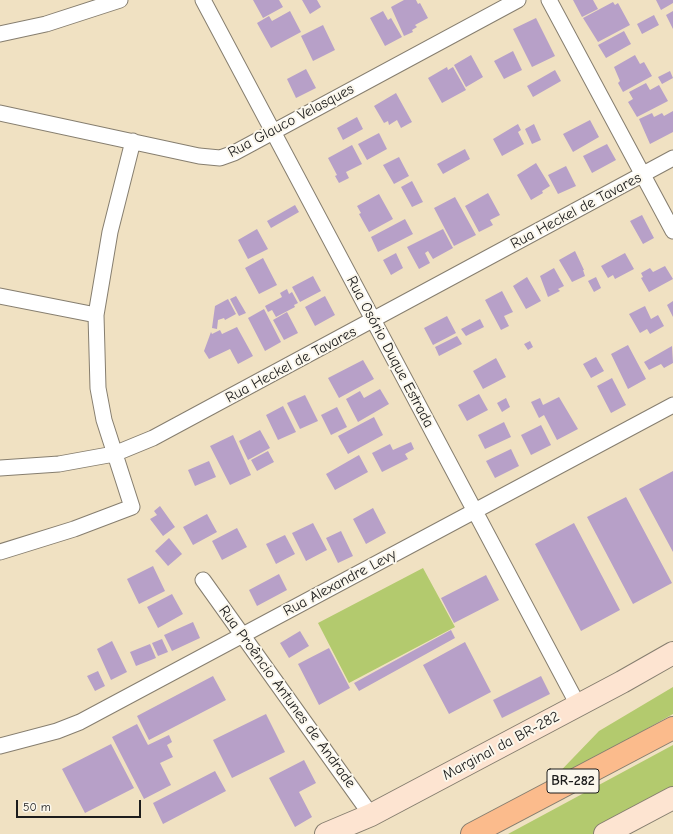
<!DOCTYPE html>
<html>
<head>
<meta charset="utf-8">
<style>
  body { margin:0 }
  #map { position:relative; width:673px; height:834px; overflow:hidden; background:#f0e1c2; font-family:"Comic Neue",sans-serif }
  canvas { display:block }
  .scale { position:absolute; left:16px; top:800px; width:125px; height:18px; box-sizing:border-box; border:2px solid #1c1c1c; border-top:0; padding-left:5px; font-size:12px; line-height:14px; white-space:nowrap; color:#1c1c1c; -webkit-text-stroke:3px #fbf7ec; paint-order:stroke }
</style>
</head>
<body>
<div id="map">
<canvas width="673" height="834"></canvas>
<div class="scale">50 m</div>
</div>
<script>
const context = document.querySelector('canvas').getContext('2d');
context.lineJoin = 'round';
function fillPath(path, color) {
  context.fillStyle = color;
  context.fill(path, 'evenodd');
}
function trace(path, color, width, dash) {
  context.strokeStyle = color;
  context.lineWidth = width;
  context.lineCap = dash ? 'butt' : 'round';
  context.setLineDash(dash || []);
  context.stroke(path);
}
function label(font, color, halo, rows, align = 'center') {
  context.font = font + ' "Comic Neue",sans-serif';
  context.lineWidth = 4;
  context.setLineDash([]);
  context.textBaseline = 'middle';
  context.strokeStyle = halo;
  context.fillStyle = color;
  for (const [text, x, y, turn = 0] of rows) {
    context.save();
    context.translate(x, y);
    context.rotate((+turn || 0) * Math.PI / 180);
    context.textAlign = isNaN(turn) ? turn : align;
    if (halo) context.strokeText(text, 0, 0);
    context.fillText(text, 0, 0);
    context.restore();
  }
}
fillPath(new Path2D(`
  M423,568L455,627L349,683L318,623Z
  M673,687V714L547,785L599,731Z
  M673,745V793L596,834H508Z`), '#b3ca6e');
fillPath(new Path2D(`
  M253,0H279L283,7L263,18Z
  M302,0H317L321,7L310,14Z
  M404,0H416L418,4L420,3L428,18L415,25L417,27L412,30L413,32L404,36L391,7Z
  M573,0H593L598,9L582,17Z
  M656,0H673V3L661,10Z
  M613,2L615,5L618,3L630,25L598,42L583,18Z
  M290,11L301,32L271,48L257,23L269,16L272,21Z
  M383,11L388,20L391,18L402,37L385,46L370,18Z
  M673,11V29L666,15Z
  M654,15L659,25L642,34L637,24Z
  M536,18L555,56L532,67L513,29Z
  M323,25L335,50L313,61L301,36Z
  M624,31L631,44L606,58L598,45Z
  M513,51L522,70L504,79L494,61Z
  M471,55L483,77L466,87L454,65Z
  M635,55L640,64L644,62L652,76L623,92L618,83L620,81L614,67Z
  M447,67L448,70L453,67L466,90L442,103L428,78Z
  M306,69L316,88L296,98L287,79Z
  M555,70L561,81L533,97L527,86Z
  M670,71L673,78L662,84L658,77Z
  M646,83L650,90L659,85L668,101L637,117L628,102L633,99L629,92Z
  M396,93L412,122L401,128L397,120L389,125L388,121L384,123L374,106Z
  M673,111V132L650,144L639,119L652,113L654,117L662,113L664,116Z
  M357,117L363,129L343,140L337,128Z
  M590,120L599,137L573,152L563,134Z
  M518,124L521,130L518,132L524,144L502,156L493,139Z
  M534,124L541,140L532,144L525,129Z
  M379,133L387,149L367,160L358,144Z
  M607,144L616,160L592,173L583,156Z
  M352,145L362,164L346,172L349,178L339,183L335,176L337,175L328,158Z
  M465,149L470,159L443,174L437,164Z
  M399,157L409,176L394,184L383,165Z
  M536,163L550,186L542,191L543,193L531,200L517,175Z
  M566,166L576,186L558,194L548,175Z
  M412,181L423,202L412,207L401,187Z
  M488,193L500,215L490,220L493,225L479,232L465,206Z
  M379,194L393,219L369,232L359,214L361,213L357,206Z
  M455,197L476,235L454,246L434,208Z
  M295,205L299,212L271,228L267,221Z
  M642,215L654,238L643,244L630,221Z
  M405,219L413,234L378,252L371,237Z
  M257,229L268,249L248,259L238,240Z
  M443,229L453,248L433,259L428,251L425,253L430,263L419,269L407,247Z
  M575,251L584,270H583L585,276L572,282L559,260Z
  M396,253L403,268L391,275L383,260Z
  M625,253L634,269L615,279L613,275L608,278L601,266Z
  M263,258L277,285L259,294L245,268Z
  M665,266L673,279L649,292L641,278L643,277L641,273L650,268L653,272Z
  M554,268L564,286L558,289L560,291L548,297L540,276Z
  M313,276L321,291L300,302L292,287Z
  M527,277L541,301L526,309L513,286Z
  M596,277L601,288L594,292L588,281Z
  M287,289L289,294L292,292L298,303L294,305L295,307L276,317L272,310L268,312L265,306L282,297L280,293Z
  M502,291L513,312L504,316L509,326L501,330L485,300Z
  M236,296L246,313L239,316L230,299Z
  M325,296L335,315L315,326L305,307Z
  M228,299L236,314L225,320L224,318L218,320L217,329L212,328L215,306Z
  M673,301V317L667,305Z
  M645,306L651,319L658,315L664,326L650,334L647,329L640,333L629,314Z
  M264,309L281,342L265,351L248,318Z
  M287,312L298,333L284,340L273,320Z
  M447,316L456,333L433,345L424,328Z
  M480,319L484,327L466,336L461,329Z
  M237,327L253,356L238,364L230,349L209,359L204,351L211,332L212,334L220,330L222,334Z
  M457,336L462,344L439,356L435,347Z
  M530,341L533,347L528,350L524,344Z
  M628,345L646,379L628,389L611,354Z
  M672,346L673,363L664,368L661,364L649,370L644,362Z
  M596,357L604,371L591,378L583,364Z
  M496,358L506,377L483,389L473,371Z
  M363,360L374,379L339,398L328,378Z
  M612,378L626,405L611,413L597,386Z
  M380,389L389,404L358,422L346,399L360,391L364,398Z
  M479,394L488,410L467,421L458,405Z
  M305,395L318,421L300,429L287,403Z
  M559,397L578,429L557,440L544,415L539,418L531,402L540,398L543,405Z
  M506,398L510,407L502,412L497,403Z
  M283,406L296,432L278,440L266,415Z
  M337,407L347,427L331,435L321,415Z
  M374,417L383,435L348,454L338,436Z
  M504,422L511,437L485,449L478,435Z
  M541,425L551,445L531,455L521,435Z
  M260,430L270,448L248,460L239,441Z
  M233,435L251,475L230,485L210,446Z
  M411,442L414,449L405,454L408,459L382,472L372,453L390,444L393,450Z
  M511,449L519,466L495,478L486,461Z
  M268,451L274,462L257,471L251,460Z
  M359,455L368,472L335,490L326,474Z
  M209,461L216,477L195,486L188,470Z
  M673,471V552L639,489Z
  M626,497L672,583L633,604L587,517Z
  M160,506L175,527L163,536L150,519L157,515L154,511Z
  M373,508L386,533L366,544L353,519Z
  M207,514L217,532L193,545L183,527Z
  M313,523L327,550L306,561L292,533Z
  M574,523L620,610L581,631L535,544Z
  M237,528L247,547L222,560L212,541Z
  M341,531L353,556L338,563L326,538Z
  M285,535L295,554L276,564L266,544Z
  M169,538L182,554L168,566L155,551Z
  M153,566L165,591L139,604L127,579Z
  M279,574L287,590L257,606L249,590Z
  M486,575L499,600L454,623L441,598Z
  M172,594L183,614L158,628L147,607Z
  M193,622L200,638L172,651L164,635Z
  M451,630L455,638L359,691L354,683Z
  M300,631L309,646L289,658L280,643Z
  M162,639L168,652L158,656L152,643Z
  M112,641L127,672L111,680L97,649Z
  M465,642L491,692L449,714L423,665Z
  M150,644L156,658L136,666L130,652Z
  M329,648L350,688L319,705L298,664Z
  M98,671L105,686L95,691L87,676Z
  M213,676L226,700L149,740L137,716Z
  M541,676L550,694L502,718L493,700Z
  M266,714L285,752L232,778L213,740Z
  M137,724L148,745L169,735L172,742L167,745L173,757L160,763L171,785L144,799L112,737Z
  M111,744L134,788L85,813L62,769Z
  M304,760L316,783L299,792L312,817L295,827L269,778Z
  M215,771L226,791L163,824L153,803Z`), '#b7a0c8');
const street = new Path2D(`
  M203,0L578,705
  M549,0L673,231
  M0,34L46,24L120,0
  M0,113L199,156L220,158L234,153L518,0
  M0,296L96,315
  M0,468L59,464L114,454L153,438L673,158
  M0,552L74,529L132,507L104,420L98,388L96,315L110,232L133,141
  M203,580L371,815
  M0,746L57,731L80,722L673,405`);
const secondary = new Path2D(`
  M326,834L371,815L622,682L673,653
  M605,834L673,798`);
const highway = new Path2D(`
  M472,834L673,728`);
trace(street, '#867e6f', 17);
trace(secondary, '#867e6f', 24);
trace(highway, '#867e6f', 24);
trace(street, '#fff', 15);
trace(secondary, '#fde4d1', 22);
trace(highway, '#fbbb8c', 22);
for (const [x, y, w] of [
  [573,781,52]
]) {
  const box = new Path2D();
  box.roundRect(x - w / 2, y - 12, w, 24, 3);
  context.fillStyle = '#fbf7ec';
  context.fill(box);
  trace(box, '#1c1c1c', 1);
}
label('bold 14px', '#1c1c1c', null, [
  ["BR-282",573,781]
]);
label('15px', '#1c1c1c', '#fbf7ec', [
  ["Rua Glauco Velasques",291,121,-28],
  ["Rua Heckel de Tavares",576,211,-28],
  ["Rua Osório Duque Estrada",390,352,62],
  ["Rua Heckel de Tavares",291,365,-28],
  ["Rua Alexandre Levy",340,583,-28],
  ["Rua Proêncio Antunes de Andrade",287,697,54],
  ["Marginal da BR-282",501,746,-28]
]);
</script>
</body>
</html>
